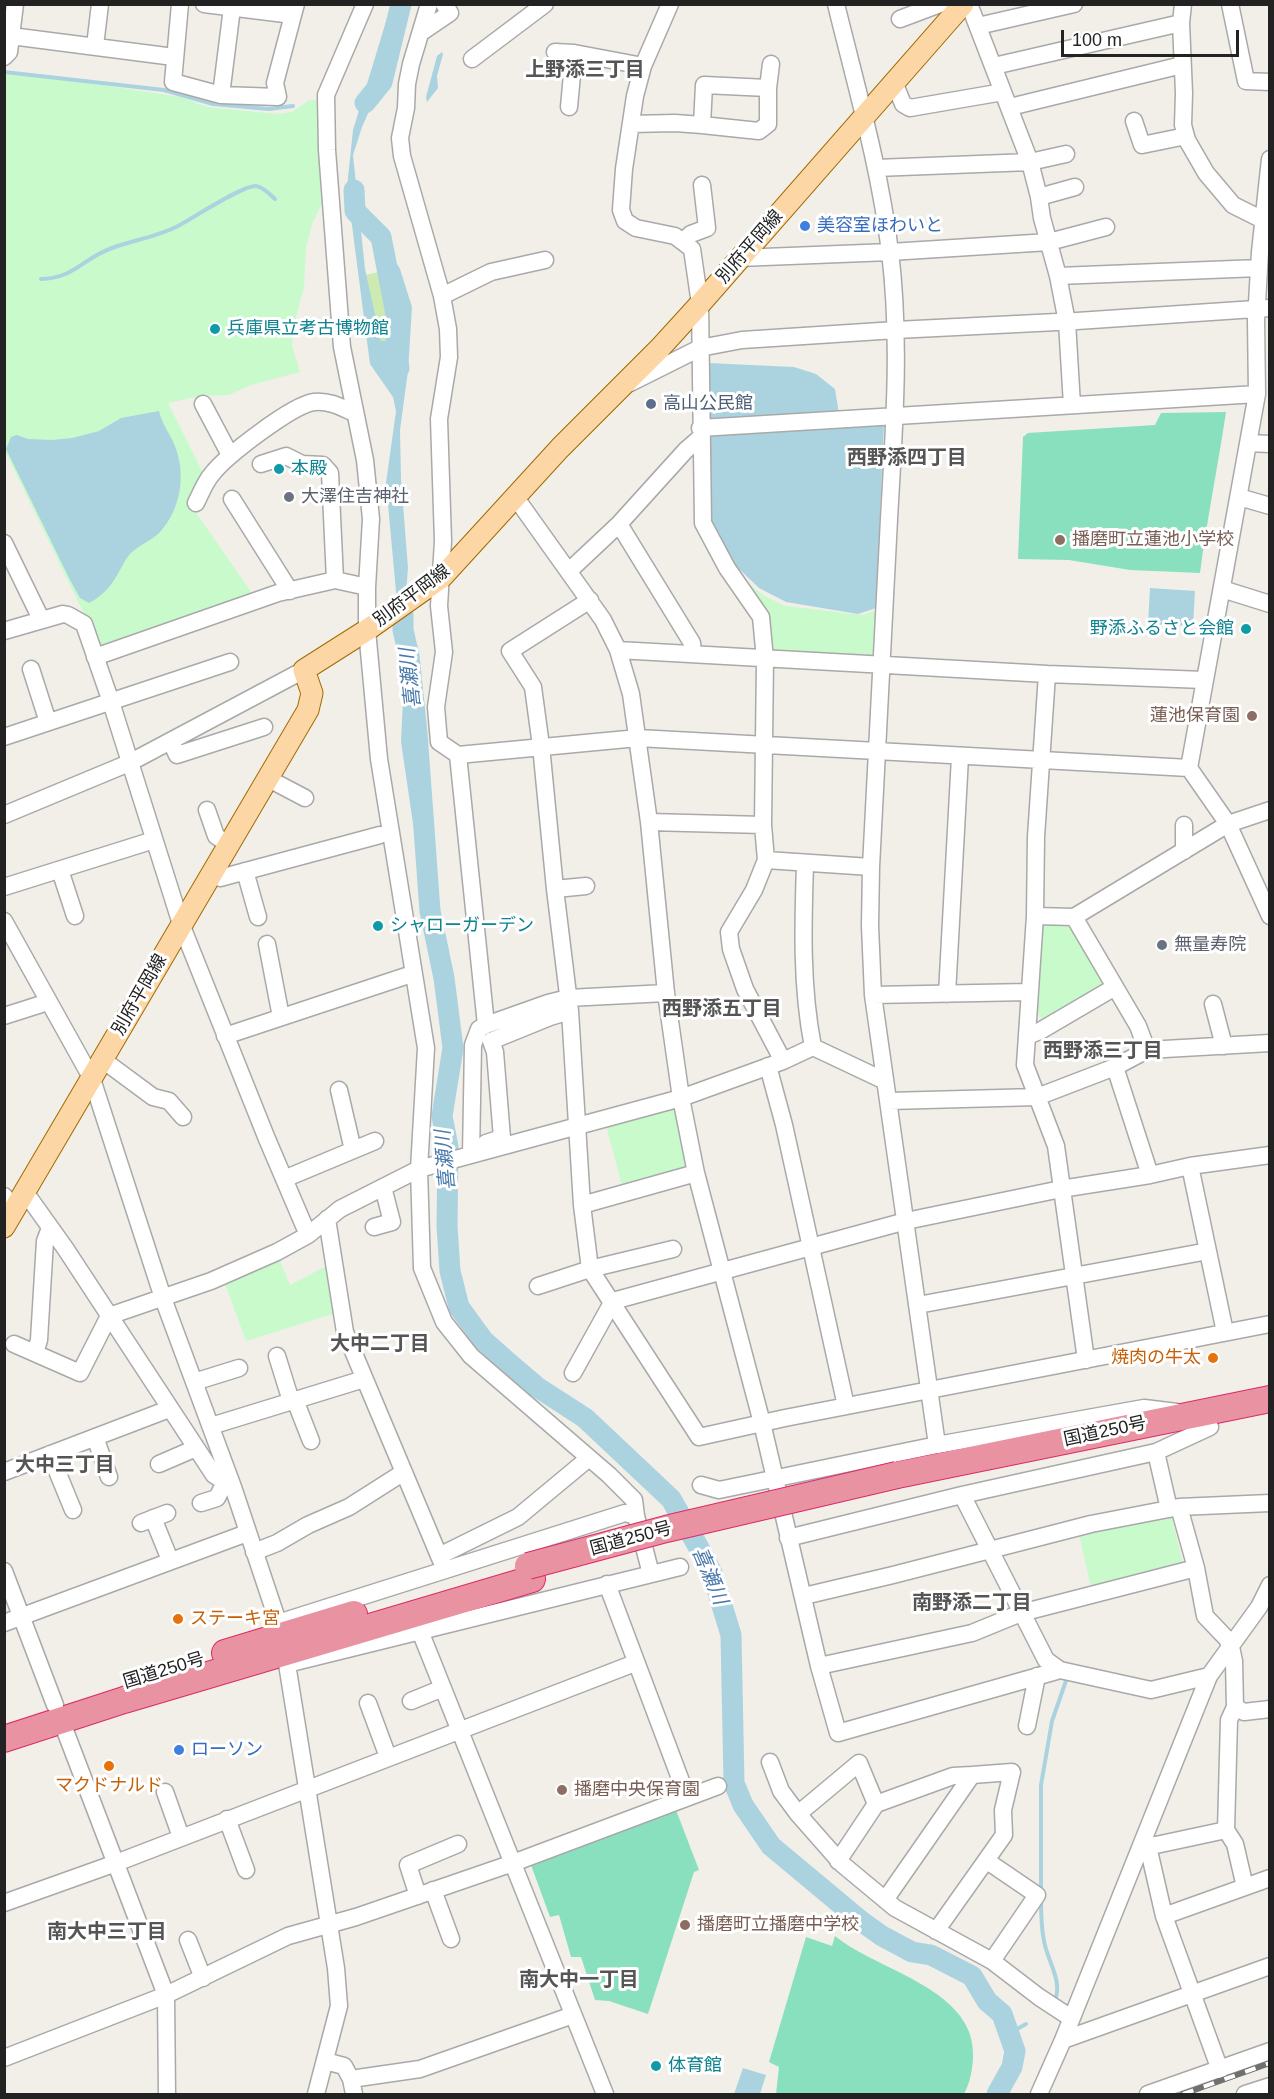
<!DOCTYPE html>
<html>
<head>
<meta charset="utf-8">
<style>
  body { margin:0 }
  #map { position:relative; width:1274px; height:2099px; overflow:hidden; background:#f2efe9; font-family:Helvetica,sans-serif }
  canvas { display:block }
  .frame { position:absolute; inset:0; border:6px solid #222; pointer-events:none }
  .scale { position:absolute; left:1061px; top:30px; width:178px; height:27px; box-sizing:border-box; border:3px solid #222; border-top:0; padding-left:8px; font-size:18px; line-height:21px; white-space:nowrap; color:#222; -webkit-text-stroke:4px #fff; paint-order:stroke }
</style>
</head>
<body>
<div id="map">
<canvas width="1274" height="2099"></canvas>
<div class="frame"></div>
<div class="scale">100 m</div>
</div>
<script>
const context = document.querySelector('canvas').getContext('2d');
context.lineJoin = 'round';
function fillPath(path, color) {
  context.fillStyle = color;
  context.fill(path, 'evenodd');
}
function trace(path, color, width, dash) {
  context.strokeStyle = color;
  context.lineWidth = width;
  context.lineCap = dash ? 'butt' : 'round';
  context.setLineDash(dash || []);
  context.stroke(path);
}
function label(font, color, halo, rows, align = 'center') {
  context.font = font + ' Helvetica,"Noto Sans JP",sans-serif';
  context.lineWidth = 6;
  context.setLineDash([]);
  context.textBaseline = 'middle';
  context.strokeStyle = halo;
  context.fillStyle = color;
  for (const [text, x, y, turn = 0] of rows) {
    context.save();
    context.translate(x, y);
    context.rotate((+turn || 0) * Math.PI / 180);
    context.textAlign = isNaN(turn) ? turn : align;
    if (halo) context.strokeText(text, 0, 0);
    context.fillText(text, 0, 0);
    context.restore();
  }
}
fillPath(new Path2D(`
  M386,270L400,303L397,339L381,341L366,275Z`), '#cdebb0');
fillPath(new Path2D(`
  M5,74L88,83L181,97L207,107L277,114L292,112L309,100H318L324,199L312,224L306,248L304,288L296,317L292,346L300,372L251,385L229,395L200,396L168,403L205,477L195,511L256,599L101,649L5,451Z
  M746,582L765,596L785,606L863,615L877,610L876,650L870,656L772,650Z
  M1046,921H1067L1105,982L1100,991L1045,1023L1037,1012L1041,927Z
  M669,1106L675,1109L688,1165L685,1170L622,1186L606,1125Z
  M279,1259L290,1285L330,1264L336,1313L246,1341L224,1281Z
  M1171,1514L1183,1565L1091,1588L1079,1534Z`), '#c8facc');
fillPath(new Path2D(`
  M1226,412C1218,466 1207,519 1200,573L1130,570L1069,560L1018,559L1023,437L1028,433L1155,425L1161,413Z
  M676,1810L699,1870L694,1872L648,2014L609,2001L595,2000L581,1957H571L559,1915L550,1917L531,1865Z
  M835,1936C879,1972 978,1989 973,2059C972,2071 970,2083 964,2094H776L779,2067L769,2062L806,1937L832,1946Z`), '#88e0be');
fillPath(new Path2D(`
  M391,5H401L382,82L362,127L353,155L365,269L381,341L397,339L400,303L386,270L381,237L400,269L412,307L408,371L400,430L401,479L408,568L403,630L409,656L417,733L425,852L415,837L401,742L404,678L386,483L396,411L393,397L370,364L347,187L353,130Z
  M442,52L443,54L437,76L438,88L427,102L426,97L437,56Z
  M708,363L794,367L816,374L835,389L841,426L884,424L876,608L858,614L786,602L759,588L734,564L710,523Z
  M159,411C162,425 172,436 176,449C186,477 180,510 160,532C151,541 139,545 130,554C126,558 123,565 120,570C112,585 104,595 89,603L80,598L70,580L6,449L11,437L17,435L28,439L52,440L72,438L99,431L121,418Z
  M1150,588L1195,591L1193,626L1148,624Z
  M743,2068L766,2075L760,2094H734Z`), '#aad3df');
trace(new Path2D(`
  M4,72L164,90L213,104L269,109L293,106
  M41,279C75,278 83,258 112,248C134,240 157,237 178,226C193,218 243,185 256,186C263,187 270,194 275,199
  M1041,1891V1785L1052,1721L1067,1678
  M1041,1899C1041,1913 1041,1927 1044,1941C1047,1960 1063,1981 1055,2000
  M1010,2033L1026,2024`), '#aad3df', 4);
trace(new Path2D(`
  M365,103L382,82L401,4
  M354,190L355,211L381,237L397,319L396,353L399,368
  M403,614V630L409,656L417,733L430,911L444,978L453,1048L442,1116L448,1147L447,1226L450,1271L459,1307L483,1340L509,1363L537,1387L585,1418L671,1499L699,1548L712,1573L731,1635L734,1783L743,1805L771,1846L861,1921L882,1936L912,1952L931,1955L972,1976L987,2001L1002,2014L1015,2051L1012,2067L997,2094`), '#aad3df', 21);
const minor = new Path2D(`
  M180,4L173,82L221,95L278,97L275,83L293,15
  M204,4L293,15L296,4
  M365,4L326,95L327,150L342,347L365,460L371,519L367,587V630L379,759L426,1048L419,1169L422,1268L444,1322L471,1356L609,1475L634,1500L636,1516L651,1574
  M429,4L411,64L407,84L406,108L400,138L402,156L442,296L448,329L449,357L439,419L443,541L439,606L444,652L436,707L439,742L458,755L638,738L1189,768
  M670,4L643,66L635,96L624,169L621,210L625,221L636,228L675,236L692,249L700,304L703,523L727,568L761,617L765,659L763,825L766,860L754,890L729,932L731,949L745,989L783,1061
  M836,4C856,86 880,168 890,252C901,341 894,430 889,519C883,635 877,751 871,867L870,926L873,995L937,1445
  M969,4L1030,162L1039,197L1042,218L1058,276L1067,322L1072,405
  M1183,4L1181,23L1184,93L1183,125L1187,140L1206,173L1233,205L1263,220L1270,216
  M1230,4L1246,81L1270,82
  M900,19L940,4
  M978,26L1074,4
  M422,32L450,13L444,4
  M11,36L174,57
  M95,46L100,4
  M555,52L574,53L643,66
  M4,57L9,52L15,4
  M472,59L545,4
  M994,66L1181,23
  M894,82L903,104L910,108L1003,92
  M768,88L771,64
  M221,95L232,8
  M569,107L574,53
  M1010,107L1182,65
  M1134,121L1142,145L1186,136
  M631,124L675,123L702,125L704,85L768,88V124L759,131L702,125
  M1270,159L1260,252L1256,320L1257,394L1189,768L1228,824L1270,916
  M876,168L1030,162L1066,154
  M1039,197L1075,187
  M683,241L691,234L707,228L702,185
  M739,258L890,252L1049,242L1106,227
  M1058,276L1259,268
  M442,296L491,272L545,260
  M630,383L700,348L742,340L896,330L1077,321L1270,308
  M203,404L230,455
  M700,428L1257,394
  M1249,443L1270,444
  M261,464L286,456L302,464L323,465L330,473L335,580
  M1239,497L1270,506
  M516,498L603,620L618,650L631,694L649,822L666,993L681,1098L696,1173L762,1423L819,1666L838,1733L1060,1670
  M232,499L290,591
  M196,503C201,493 205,482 212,474C226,456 292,405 314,402C328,400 341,407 354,413
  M619,524L692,643L693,653
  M4,543L41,619
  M569,571L619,524L686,450L701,437
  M1222,589L1270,604
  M590,600L510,651L533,687L541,746L555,889L570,1011L582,1205L590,1269L699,1437L785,1418L1270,1324
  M4,631L63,614L68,615L84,624L111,702L181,924L267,1139L308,1235
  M618,650L1047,674L1204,680
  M95,657L278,593L335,580L367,587
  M31,669L48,722
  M1047,674L1036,837L1035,916L1025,1065L1056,1146L1086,1360
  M4,737L230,662
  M171,742L177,755L264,727
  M458,755L486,1025L479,1029L473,1045L471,1155
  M267,778L305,798
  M207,810L216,836L229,845
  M4,815L129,763L304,670
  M649,822L763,825
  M1184,851V825
  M766,860L871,867
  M805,864C803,925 801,986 813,1047
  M60,870L75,916
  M245,871L258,917
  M211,874L220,878L380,835
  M4,887L154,840
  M555,889L586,886
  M1035,916L1074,917L1228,824L1270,810
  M1074,917L1138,1026L1147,1050
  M4,921L92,1079L164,1301L233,1487L282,1634L287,1664L336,1968L339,2006L316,2094
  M267,944L281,1017
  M947,994L960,757
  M873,995L1029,992
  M1213,1004L1224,1046
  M4,1016L48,1002
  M486,1025L548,1003L568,998L666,993
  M225,1036L412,974
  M1027,1036L1040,1031L1115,987
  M103,1060L153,1097L169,1101L183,1117
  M768,1066L784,1125L846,1406
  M1115,1067L1150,1175
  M339,1090L353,1150
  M889,1101L1037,1097L1115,1067L1147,1050L1270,1043
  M486,1143L502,1138L495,1052L491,1041L550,1017L570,1011
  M1190,1166L1225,1332
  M284,1179L375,1141
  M25,1192L65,1248L214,1475L233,1487
  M4,1196L15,1209
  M582,1205L696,1173
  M327,1219L345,1332L445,1570
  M374,1227L392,1222L383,1187
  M538,1286L590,1269L673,1249
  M918,1305L1208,1251
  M14,1344L80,1373L109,1316L211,1281L277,1252L308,1235L340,1209L419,1169L681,1098L783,1061L813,1047L885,1081
  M35,1353L39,1340L45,1241L50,1228
  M277,1356L291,1401
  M573,1373L613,1301L906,1221L1061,1189L1150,1175L1190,1166L1270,1155
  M194,1382L239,1368
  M295,1400L311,1441
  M211,1426L364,1379
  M95,1437L109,1477
  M1156,1452L1169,1509
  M50,1454L73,1510
  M159,1464L196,1448
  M4,1472L169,1409
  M701,1485L719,1490L937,1445L1144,1408L1177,1412
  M962,1495L1046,1660L1060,1670L1151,1690L1209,1676
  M201,1503L217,1498L225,1482
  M153,1518L170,1560
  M141,1523L167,1513
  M788,1538L962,1495L1156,1452L1210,1427
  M254,1552L277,1543L308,1525L349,1507L404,1472
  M439,1556L518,1517L589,1458
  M1196,1568L1205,1616L1227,1639L1231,1647L1234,1661L1235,1707L1244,1712L1270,1709
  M4,1571L55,1705
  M607,1584L687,1797
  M804,1596L893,1575L1091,1524L1179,1507L1270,1503
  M4,1623L247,1533
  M278,1623L625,1513L636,1516
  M420,1631L605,2094
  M287,1664L680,1567
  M819,1666L972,1633L1021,1613L1196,1568L1179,1507
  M411,1701L443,1688
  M368,1703L388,1757
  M1235,1707L1229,1720L1226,1830L1235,1844L1245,1887
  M61,1720L166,1995L167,2094
  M1027,1726L1037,1676
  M770,1762L781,1791L798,1814L842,1864L895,1908L992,1961L1039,1997L1071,2018
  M165,1792L181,1837
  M798,1814L859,1763L876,1804
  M227,1819L246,1870
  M838,1861L876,1804L953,1776L972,1775
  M987,1861L1037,1895L992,1961
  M433,1890L451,1939
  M418,1896L408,1865L458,1844
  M885,1900L972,1775L1012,1772L1003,1810L1004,1835L936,1931
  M4,1903L116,1863L635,1663
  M1164,1916L1270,1878
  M188,1940L203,1978
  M1063,2040L1270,1966
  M4,2058L166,1995L288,1936L356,1917L513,1863L718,1786
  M325,2061L344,2066L351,2079L354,2094
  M1220,2070L1164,1916L1150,1855L1142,1846L1156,1845L1226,1830
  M351,2079L420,2069L573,2015
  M1039,2094L1063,2040L1209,1676L1259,1607L1270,1585
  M1148,2094L1270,2051
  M1245,2094L1270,2086`);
const major = new Path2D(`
  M4,1227L308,710L312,693L304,670L367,630L442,577L560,448L659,349L700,304L963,4`);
const highway = new Path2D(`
  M897,1475L1270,1399
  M225,1653L354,1614
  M4,1739L124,1700L532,1579`);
trace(minor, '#a9a9a9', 19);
trace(major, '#a06b00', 23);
trace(highway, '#dc2a67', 28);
trace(minor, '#fff', 16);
trace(major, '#fcd6a4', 21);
trace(highway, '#e892a2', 26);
const rail = new Path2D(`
  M1183,2094L1270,2063`);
trace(rail, '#707070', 6);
trace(rail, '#fff', 4, [11]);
const highwayBridge = new Path2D(`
  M528,1566L666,1529L897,1475`);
trace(highwayBridge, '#dc2a67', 28, []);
trace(highwayBridge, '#e892a2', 26);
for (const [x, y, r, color] of [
  [805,226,6,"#3f7fe0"],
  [215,329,6,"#0f9aa8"],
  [651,404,6,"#5c6f8a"],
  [279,469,6,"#0f9aa8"],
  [289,497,6,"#6b7280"],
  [1060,540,6,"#8d6e63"],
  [1246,629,6,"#0f9aa8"],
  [1252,716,6,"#8d6e63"],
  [378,926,6,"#0f9aa8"],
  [1162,945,6,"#6b7280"],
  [1213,1358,6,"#e8710a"],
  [178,1619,6,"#e8710a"],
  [179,1750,6,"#3f7fe0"],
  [109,1766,6,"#e8710a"],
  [562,1790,6,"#8d6e63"],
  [685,1925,6,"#8d6e63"],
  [656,2066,6,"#0f9aa8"]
]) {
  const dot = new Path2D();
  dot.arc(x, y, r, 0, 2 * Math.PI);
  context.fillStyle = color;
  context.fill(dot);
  trace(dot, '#fff', 2);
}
label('18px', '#366cbe', '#fff', [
  ["美容室ほわいと",817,226],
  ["ローソン",191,1750]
], 'left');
label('18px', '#222', '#fff', [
  ["別府平岡線",750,247,-49],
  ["別府平岡線",412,596,-37],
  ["別府平岡線",140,995,-60],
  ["国道250号",1105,1432,-12],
  ["国道250号",631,1539,-15],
  ["国道250号",164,1671,-17]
]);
label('18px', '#0d838f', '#fff', [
  ["兵庫県立考古博物館",227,329],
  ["本殿",291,469],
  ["野添ふるさと会館",1234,629,"right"],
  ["シャローガーデン",390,926],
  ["体育館",668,2066]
], 'left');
label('18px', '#4e5e75', '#fff', [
  ["高山公民館",663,404]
], 'left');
label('18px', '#5b616d', '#fff', [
  ["大澤住吉神社",301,497],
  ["無量寿院",1174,945]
], 'left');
label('18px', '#785e54', '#fff', [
  ["播磨町立蓮池小学校",1072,540],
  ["蓮池保育園",1240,716,"right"],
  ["播磨中央保育園",574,1790],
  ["播磨町立播磨中学校",697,1925]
], 'left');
label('18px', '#c56008', '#fff', [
  ["焼肉の牛太",1201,1358],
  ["ステーキ宮",190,1619,"left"],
  ["マクドナルド",109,1786,"center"]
], 'right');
label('bold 20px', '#555', '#fff', [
  ["上野添三丁目",585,70],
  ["西野添四丁目",907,458],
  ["西野添五丁目",722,1009],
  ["西野添三丁目",1103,1051],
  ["大中二丁目",380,1344],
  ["大中三丁目",65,1465],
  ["南野添二丁目",972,1603],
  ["南大中三丁目",107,1932],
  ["南大中一丁目",579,1980]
]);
label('italic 20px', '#4a7aab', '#fff', [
  ["喜瀬川",411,678,-96],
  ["喜瀬川",446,1160,-95],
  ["喜瀬川",709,1576,67]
]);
</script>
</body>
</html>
